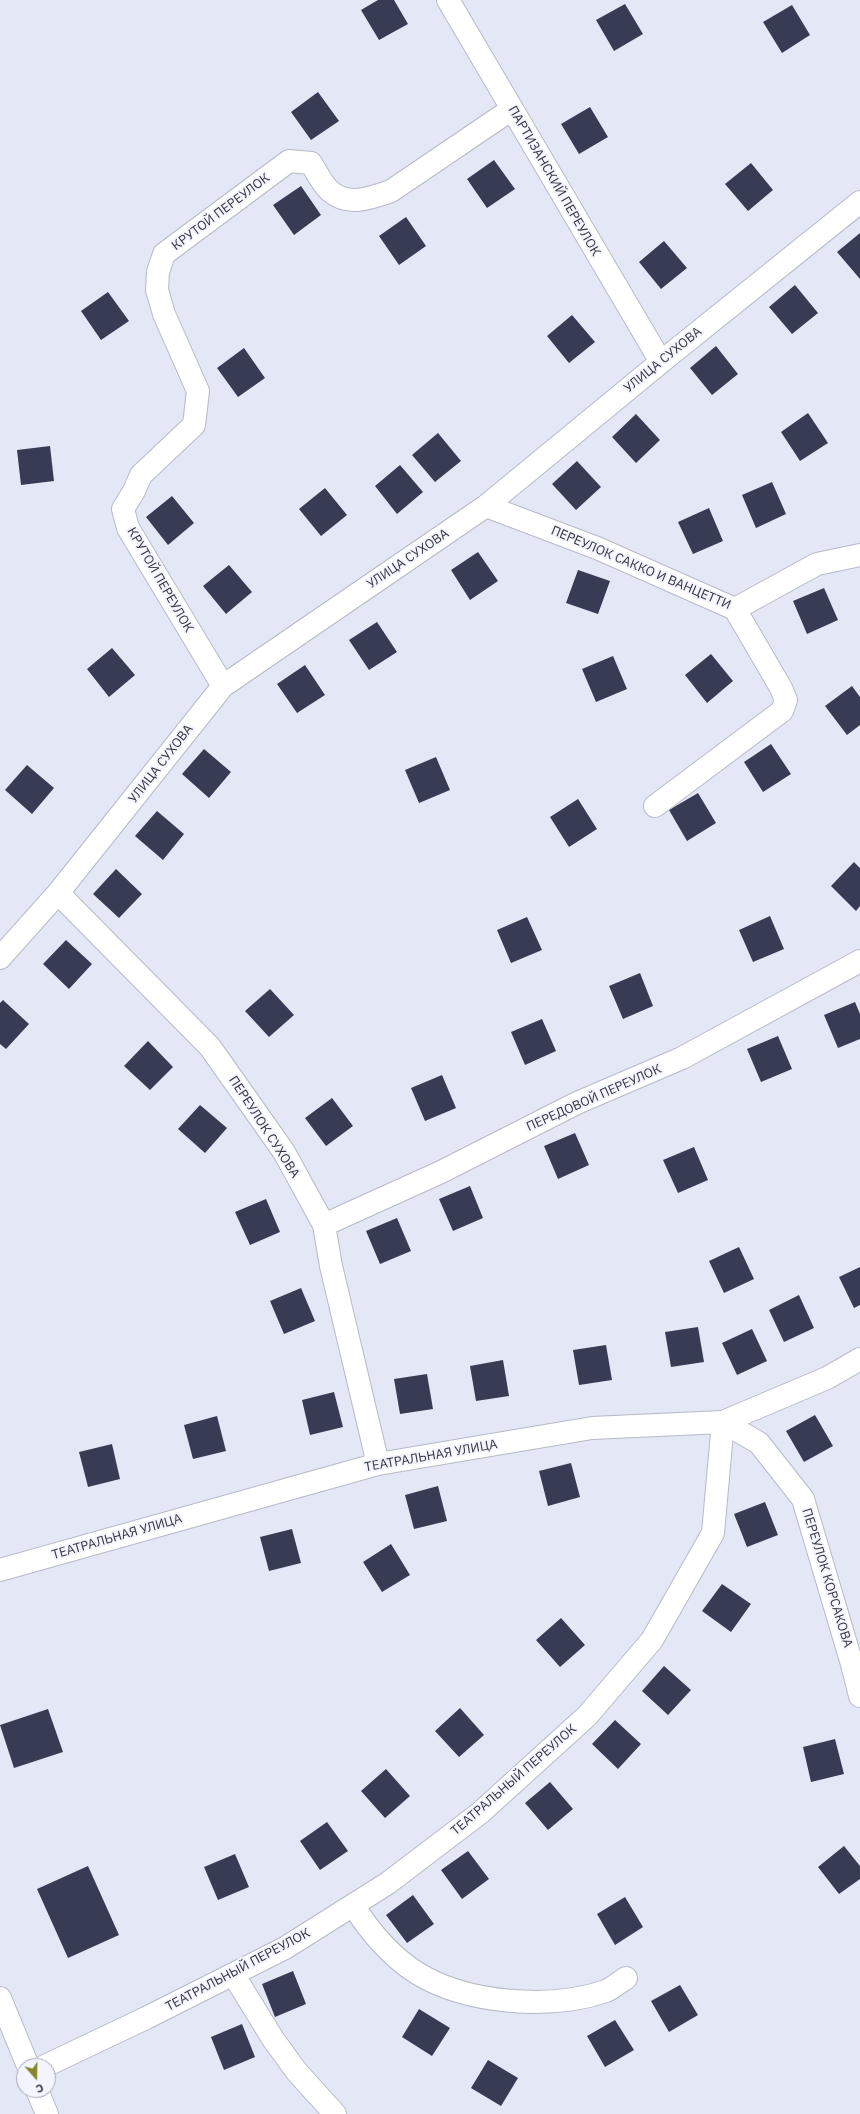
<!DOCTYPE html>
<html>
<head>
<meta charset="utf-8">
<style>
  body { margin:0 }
  #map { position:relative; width:860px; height:2114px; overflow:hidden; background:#e4e7f6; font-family:"IBM Plex Sans",sans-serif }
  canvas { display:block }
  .north { position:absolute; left:16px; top:2058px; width:40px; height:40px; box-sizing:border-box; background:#f3f4fe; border:1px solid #a7a8b1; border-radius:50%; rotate:160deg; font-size:11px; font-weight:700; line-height:16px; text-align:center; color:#35363d }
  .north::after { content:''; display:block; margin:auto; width:14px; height:18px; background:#86842d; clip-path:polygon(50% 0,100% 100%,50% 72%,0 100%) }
</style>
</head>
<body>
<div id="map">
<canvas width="860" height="2114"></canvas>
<div class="north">С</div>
</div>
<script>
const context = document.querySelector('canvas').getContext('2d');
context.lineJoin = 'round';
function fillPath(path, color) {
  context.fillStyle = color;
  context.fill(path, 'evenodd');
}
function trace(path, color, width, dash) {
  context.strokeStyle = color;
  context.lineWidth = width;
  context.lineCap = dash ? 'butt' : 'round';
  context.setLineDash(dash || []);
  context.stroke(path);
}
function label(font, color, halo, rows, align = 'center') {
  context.font = font + ' "IBM Plex Sans",sans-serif';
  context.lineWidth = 4;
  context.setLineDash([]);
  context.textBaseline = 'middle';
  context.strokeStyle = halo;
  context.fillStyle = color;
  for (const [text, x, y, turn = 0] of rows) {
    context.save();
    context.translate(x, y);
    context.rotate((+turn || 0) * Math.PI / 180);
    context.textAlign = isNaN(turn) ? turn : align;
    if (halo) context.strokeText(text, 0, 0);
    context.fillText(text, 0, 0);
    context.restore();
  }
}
fillPath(new Path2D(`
  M378,0H394L408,24L379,40L361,10Z
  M625,4L643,34L614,51L596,20Z
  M792,5L810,35L782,53L763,22Z
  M318,92L339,121L311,140L291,112Z
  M590,107L608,137L579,154L561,124Z
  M494,160L515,189L487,208L467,179Z
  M751,163L773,190L748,211L725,184Z
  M301,186L321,215L294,235L273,205Z
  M406,217L426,246L399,265L379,236Z
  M860,233V279L837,252Z
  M664,241L687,268L661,289L639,262Z
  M795,285L818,313L792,334L769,307Z
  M108,292L129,321L101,340L81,311Z
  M572,315L595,342L569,363L547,336Z
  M716,346L738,374L712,395L690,368Z
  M244,348L265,378L238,397L217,368Z
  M808,413L828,443L800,461L781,432Z
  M636,414L660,440L636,463L612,437Z
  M438,433L461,461L435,482L412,455Z
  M50,446L54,481L21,485L17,450Z
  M577,461L601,487L576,510L552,484Z
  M400,465L423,492L397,514L375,486Z
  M772,482L786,514L756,528L742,495Z
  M325,488L347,515L321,536L299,509Z
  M172,496L194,523L168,545L146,517Z
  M709,508L723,541L693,554L678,522Z
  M478,552L498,581L470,600L451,570Z
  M229,565L252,592L226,614L203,586Z
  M578,570L610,581L598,614L566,603Z
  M824,588L838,620L807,634L793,601Z
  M377,622L397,652L369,670L349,640Z
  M112,648L135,675L109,697L87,669Z
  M711,654L733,681L707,703L685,675Z
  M613,656L627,689L596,702L582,669Z
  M305,665L325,695L297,713L277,684Z
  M852,686L860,697V725L847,735L825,706Z
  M771,744L791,774L763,792L744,762Z
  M204,749L231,772L209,798L182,774Z
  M436,757L450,790L419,803L405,770Z
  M27,765L54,788L32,814L5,790Z
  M698,793L716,823L687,841L669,810Z
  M578,799L597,829L569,847L550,817Z
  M157,811L184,834L163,860L135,836Z
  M854,862L860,868V906L856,911L831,886Z
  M116,869L142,894L119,918L93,894Z
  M770,916L784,949L753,962L739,930Z
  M527,917L542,950L511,963L497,930Z
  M66,940L92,964L69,989L43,964Z
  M640,973L653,1006L623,1019L609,986Z
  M270,989L294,1015L269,1037L245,1011Z
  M3,1000L29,1024L6,1049L0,1044V1003Z
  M855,1002L860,1014V1039L838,1048L824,1015Z
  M542,1019L556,1051L525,1065L511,1032Z
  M778,1036L792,1069L761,1082L747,1049Z
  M148,1041L173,1067L150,1090L124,1066Z
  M442,1075L456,1108L425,1121L411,1088Z
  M332,1098L353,1126L326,1146L305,1118Z
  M200,1105L227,1128L205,1153L178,1129Z
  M575,1133L589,1165L558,1179L544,1146Z
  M694,1147L708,1180L678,1193L663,1160Z
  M470,1186L483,1218L453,1231L439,1199Z
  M266,1199L280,1232L250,1245L235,1212Z
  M397,1218L411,1251L380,1264L366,1231Z
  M739,1247L754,1279L724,1293L709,1261Z
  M860,1267V1305L854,1308L839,1277Z
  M301,1288L315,1321L284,1334L270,1301Z
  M799,1295L814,1328L784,1342L769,1310Z
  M698,1327L704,1362L671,1367L665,1332Z
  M752,1329L767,1361L737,1375L722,1343Z
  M606,1345L612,1380L579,1385L573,1350Z
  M503,1360L509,1396L476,1401L470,1366Z
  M427,1374L433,1409L400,1414L394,1379Z
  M334,1392L343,1427L310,1435L302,1400Z
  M815,1415L833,1446L804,1462L786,1431Z
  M217,1416L226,1451L193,1459L184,1425Z
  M112,1444L120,1479L88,1487L79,1452Z
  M571,1463L580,1497L548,1506L539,1471Z
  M438,1486L447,1521L414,1529L405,1495Z
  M765,1502L778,1535L747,1547L734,1514Z
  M292,1529L301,1563L269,1571L260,1537Z
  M391,1544L410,1575L382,1592L363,1562Z
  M722,1584L751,1604L731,1632L702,1611Z
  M561,1618L585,1645L560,1667L536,1640Z
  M664,1666L691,1690L668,1715L642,1691Z
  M460,1708L484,1735L459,1757L435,1731Z
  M48,1709L63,1752L14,1768L0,1725Z
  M615,1720L641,1744L618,1769L592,1744Z
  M835,1739L844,1774L811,1782L803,1747Z
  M386,1769L410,1796L385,1818L361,1791Z
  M550,1782L573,1809L548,1830L525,1803Z
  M327,1822L348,1851L320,1870L300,1841Z
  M844,1846L860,1866V1879L839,1894L818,1867Z
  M468,1851L489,1879L462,1899L441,1870Z
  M235,1854L249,1887L218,1900L204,1867Z
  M88,1866L119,1935L68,1958L37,1889Z
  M413,1895L434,1924L407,1943L386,1915Z
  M625,1897L643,1927L615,1945L597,1914Z
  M293,1971L306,2004L275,2017L262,1984Z
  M680,1985L698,2015L669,2032L651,2001Z
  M419,2009L450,2028L432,2056L402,2037Z
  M615,2020L634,2050L605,2067L587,2036Z
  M242,2024L255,2057L224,2070L211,2037Z
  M488,2060L518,2078L501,2106L471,2088Z`), '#383b54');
const minor = new Path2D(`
  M448,0L661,362
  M486,506L597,548L735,609L817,564L860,555
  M223,686L128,528L123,509L134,491L141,475L194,425L198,391L164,314L157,290L158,272L164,254L289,161L311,163C316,171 322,184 330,191C348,207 371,198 391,191L512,109
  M655,806L782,711L786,700L781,688L735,609
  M58,893L210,1047L284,1152L324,1225L331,1266L378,1464
  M0,958L58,893L223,686L486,506L661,362L860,202
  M324,1225L441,1172L577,1103L682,1058L860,961
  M0,1570L378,1464L592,1428L723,1422L827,1378L860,1359
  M353,1905C370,1932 390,1956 417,1973C467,2004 551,2010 606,1991C613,1988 620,1982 626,1978
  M233,1974L273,2039L297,2072L335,2114
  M0,1998L28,2066
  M45,2066L146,2018L285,1948L388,1883L480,1813L587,1716L652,1640L713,1533L723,1422L759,1443L803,1499L852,1664L860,1696
  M37,2090L47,2114`);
trace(minor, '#b7b9c8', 24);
trace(minor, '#fff', 22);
label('13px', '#35363d', '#f3f4fe', [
  ["ПАРТИЗАНСКИЙ ПЕРЕУЛОК",554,181,60],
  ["КРУТОЙ ПЕРЕУЛОК",221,212,-37],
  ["УЛИЦА СУХОВА",663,360,-39],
  ["УЛИЦА СУХОВА",408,559,-34],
  ["ПЕРЕУЛОК САККО И ВАНЦЕТТИ",641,568,23],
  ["КРУТОЙ ПЕРЕУЛОК",160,580,60],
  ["УЛИЦА СУХОВА",161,764,-52],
  ["ПЕРЕДОВОЙ ПЕРЕУЛОК",594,1098,-24],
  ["ПЕРЕУЛОК СУХОВА",264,1127,57],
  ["ТЕАТРАЛЬНАЯ УЛИЦА",431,1456,-10],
  ["ТЕАТРАЛЬНАЯ УЛИЦА",117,1537,-16],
  ["ПЕРЕУЛОК КОРСАКОВА",827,1578,73],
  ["ТЕАТРАЛЬНЫЙ ПЕРЕУЛОК",514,1780,-41],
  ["ТЕАТРАЛЬНЫЙ ПЕРЕУЛОК",238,1970,-28]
]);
</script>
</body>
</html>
